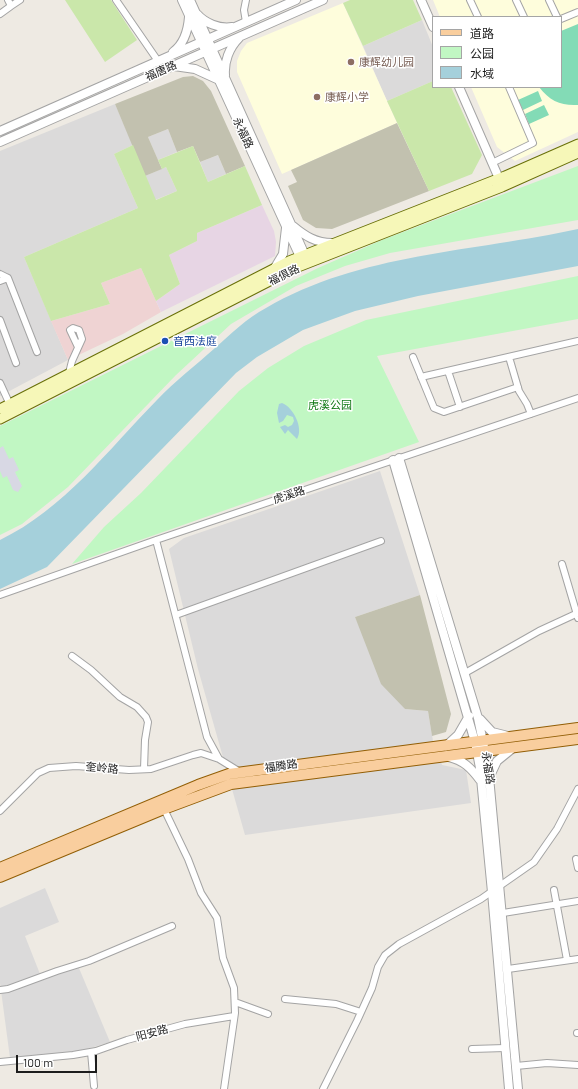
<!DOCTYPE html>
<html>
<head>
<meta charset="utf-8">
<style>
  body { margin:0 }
  #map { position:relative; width:578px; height:1089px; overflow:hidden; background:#eeeae3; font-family:Barlow,"Noto Sans SC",sans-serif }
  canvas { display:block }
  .legend { position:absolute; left:432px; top:16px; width:130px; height:72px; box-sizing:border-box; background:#fff; border:1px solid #a5a5a5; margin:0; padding:5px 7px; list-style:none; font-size:12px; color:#1d1d1d }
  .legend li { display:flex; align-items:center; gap:8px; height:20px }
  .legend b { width:20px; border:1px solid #a5a5a5 }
  .scale { position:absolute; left:16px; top:1055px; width:81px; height:18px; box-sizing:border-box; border:2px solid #1d1d1d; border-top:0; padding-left:5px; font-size:12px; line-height:14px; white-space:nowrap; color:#1d1d1d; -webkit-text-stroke:3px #fff; paint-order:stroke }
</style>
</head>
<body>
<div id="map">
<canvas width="578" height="1089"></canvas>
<ul class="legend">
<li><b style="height:5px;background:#f9ce9e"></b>道路</li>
<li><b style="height:11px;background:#c1f7c3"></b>公园</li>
<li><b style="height:11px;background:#a5d0db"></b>水域</li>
</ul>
<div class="scale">100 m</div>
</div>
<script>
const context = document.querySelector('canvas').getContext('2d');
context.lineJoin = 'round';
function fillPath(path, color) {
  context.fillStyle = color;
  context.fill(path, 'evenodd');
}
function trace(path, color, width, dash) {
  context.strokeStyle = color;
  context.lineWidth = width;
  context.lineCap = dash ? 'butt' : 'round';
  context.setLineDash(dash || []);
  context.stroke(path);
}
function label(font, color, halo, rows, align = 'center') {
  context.font = font + ' Barlow,"Noto Sans SC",sans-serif';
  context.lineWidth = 3;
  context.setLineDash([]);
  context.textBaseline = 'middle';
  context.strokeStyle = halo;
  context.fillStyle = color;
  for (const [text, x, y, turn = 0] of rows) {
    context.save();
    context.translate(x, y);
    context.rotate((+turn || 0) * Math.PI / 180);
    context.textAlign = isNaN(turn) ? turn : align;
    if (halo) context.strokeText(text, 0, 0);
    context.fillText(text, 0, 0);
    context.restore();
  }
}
fillPath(new Path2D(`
  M422,20L433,47V81L387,101L363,46Z
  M115,104L133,145L114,154L138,208L24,257L68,360L0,396V151Z
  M168,129L177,152L158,160L148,137Z
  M218,155L226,174L208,182L200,162Z
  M166,167L177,191L155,200L145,176Z
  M380,471L420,595L355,617L405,709L428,711L433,741L442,765L466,770L471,803L245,835L198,669L169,549L184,538Z
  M45,888L59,922L25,936L40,974L76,961L110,1042L74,1053L10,1058L0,983V908Z`), '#dbdada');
fillPath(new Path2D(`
  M141,268L161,312L123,334L68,360L51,321L110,304L101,283Z`), '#efd3d3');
fillPath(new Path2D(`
  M262,205L274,231L276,242L275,256L161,312L156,301L180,284L169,255L197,241V233Z`), '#e7d5e4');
fillPath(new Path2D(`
  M433,0H578V132L515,161L497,147L471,87H561V17H440Z
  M343,3L397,123L282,174L237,72V61L241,51L247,43Z`), '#fefddc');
fillPath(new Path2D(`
  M193,76L203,81L211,91L245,166L226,174L218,155L200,162L193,146L177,152L168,129L148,137L162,169L145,176L115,104L183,77Z
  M397,123L429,191L332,229L316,228L303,220L288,186L297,182L291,170Z
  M420,595L451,714L446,732L432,736L428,711L405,709L381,684L355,617Z`), '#c2c1af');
fillPath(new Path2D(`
  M65,0H111L137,40L105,62Z
  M350,0H413L422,20L363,46L343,3Z
  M433,81V87H451L482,155L472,174L429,191L387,101Z
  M133,145L156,200L177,191L166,167L162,169L158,160L193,146L208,182L245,166L262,205L197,233V241L169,255L180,284L156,301L141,268L101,283L110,304L51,321L24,257L138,208L114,154Z`), '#cae7aa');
fillPath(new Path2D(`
  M578,166V220L390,253L345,266L296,286L231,324L176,375L68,487L22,524L0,535V426L318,268L382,240Z
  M578,276V319L377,356L419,442L72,564L104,527L141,493L239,391L268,368L304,346L366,320Z`), '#c1f7c3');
fillPath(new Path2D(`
  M578,24V105C561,106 550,101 539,87H561V31Z
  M538,91L542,101L523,110L518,100Z
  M544,105L549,115L529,124L525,114Z`), '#83dbb6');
fillPath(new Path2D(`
  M3,446L9,459L13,457L19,470L15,472L22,486L18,492L13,490L7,476L3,478L0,471V448Z`), '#d8d8e4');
fillPath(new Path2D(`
  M578,229V266L418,296L355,311L303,330L257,357L236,373L47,567L0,589V540C64,509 108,450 157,400C175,381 196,365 215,348C231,334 247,318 266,308C360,253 474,252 578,229Z
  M282,403C293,407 304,428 297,439L288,430L285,434L280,427L285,425L288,427L292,425L294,421L293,417L287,415L283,421L279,423L277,413L279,404Z`), '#a5d0db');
const minor = new Path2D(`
  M8,0L11,6L20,0
  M116,0L158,61
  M246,0L244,10L246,22
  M470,0L478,17
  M516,0L524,17
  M549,0L557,17
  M0,14L11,6
  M561,19L578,12
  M492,163L533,143L509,87
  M0,274L8,278L37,352
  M0,281L8,278
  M0,320L16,363
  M413,357L434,408L444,412L518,387
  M509,357L519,391L527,404L531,414
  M448,371L460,407
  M69,373L72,361L82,339L79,330L73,328L70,330L78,347
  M421,377L578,341
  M0,383L11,407
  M156,540L207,737L219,759L240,772
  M562,564L578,618
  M0,595L156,540L578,398
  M176,615L381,541
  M72,656L91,670L120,697L137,707L146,717L148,722L145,740L144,769
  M465,673L539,631L578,613
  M164,809L188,859L201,893L217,918L223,958L234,988L235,1013L224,1089
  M0,811L38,773L49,768L76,766L129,770L151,769L193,755L201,753L219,759
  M576,859L578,868
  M554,890L567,960
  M503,913L578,901
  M508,969L578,959
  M0,990L8,989L57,971L89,961L172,926
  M285,999L336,1004L361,1012
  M235,1002L268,1014
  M577,1033H578
  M472,1049L505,1048
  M91,1052L94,1086
  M0,1062L73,1055L96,1051L127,1040L185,1024L234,1016
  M516,1066L547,1063L578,1065
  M323,1089L357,1021L372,988L378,967L385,955L399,944L481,899L534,862L557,829L578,789`);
const tertiary = new Path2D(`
  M182,0L302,261
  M190,0L304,253
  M421,0L433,27
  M197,14C205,23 219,29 232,27
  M173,52C184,44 188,30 189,17
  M174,66L195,69L219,80
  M225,75C224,62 229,48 239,38
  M459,87L501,183
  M0,131L296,0
  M0,142L323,0
  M293,226C305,236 316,243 332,243
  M274,269L283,254L286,228
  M399,458L478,718L488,766L518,1089
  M393,460L475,742L480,768L492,892L509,1089
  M480,719L492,732L508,736
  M446,746L458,735L469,716
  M449,757C463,760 471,768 480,780
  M490,776L497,761L513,748`);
const secondary = new Path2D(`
  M0,409L289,261L505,176L578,144
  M0,419L293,269L502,187L578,153`);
const primary = new Path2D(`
  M0,868L198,785L229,774L578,728
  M0,877L164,809L231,784L578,739`);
trace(minor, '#a4a4a4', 8);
trace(tertiary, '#a4a4a4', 10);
trace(secondary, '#697008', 11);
trace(primary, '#925e05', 12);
trace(minor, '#fff', 6);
trace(tertiary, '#fff', 8);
trace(secondary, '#f6f7b8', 9);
trace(primary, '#f9ce9e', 10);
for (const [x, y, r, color] of [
  [351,62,4,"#8d6e63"],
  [317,97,4,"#8d6e63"],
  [165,341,4,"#1a4fb4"]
]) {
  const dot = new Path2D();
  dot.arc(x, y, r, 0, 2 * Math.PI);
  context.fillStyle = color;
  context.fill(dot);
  trace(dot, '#fff', 1.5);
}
label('11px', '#785e54', '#fff', [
  ["康辉幼儿园",359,62],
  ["康辉小学",325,97]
], 'left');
label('11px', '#1d1d1d', '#fff', [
  ["福唐路",161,71,-24],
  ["永福路",243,133,65],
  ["福俱路",284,275,-26],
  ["虎溪路",289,495,-18],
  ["福腾路",281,766,-8],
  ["奎岭路",102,768,5],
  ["永福路",488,768,82],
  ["阳安路",152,1033,-15]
]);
label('11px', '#164399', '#fff', [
  ["音西法庭",173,341]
], 'left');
label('11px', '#0f7814', '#fff', [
  ["虎溪公园",330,405]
]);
</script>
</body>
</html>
